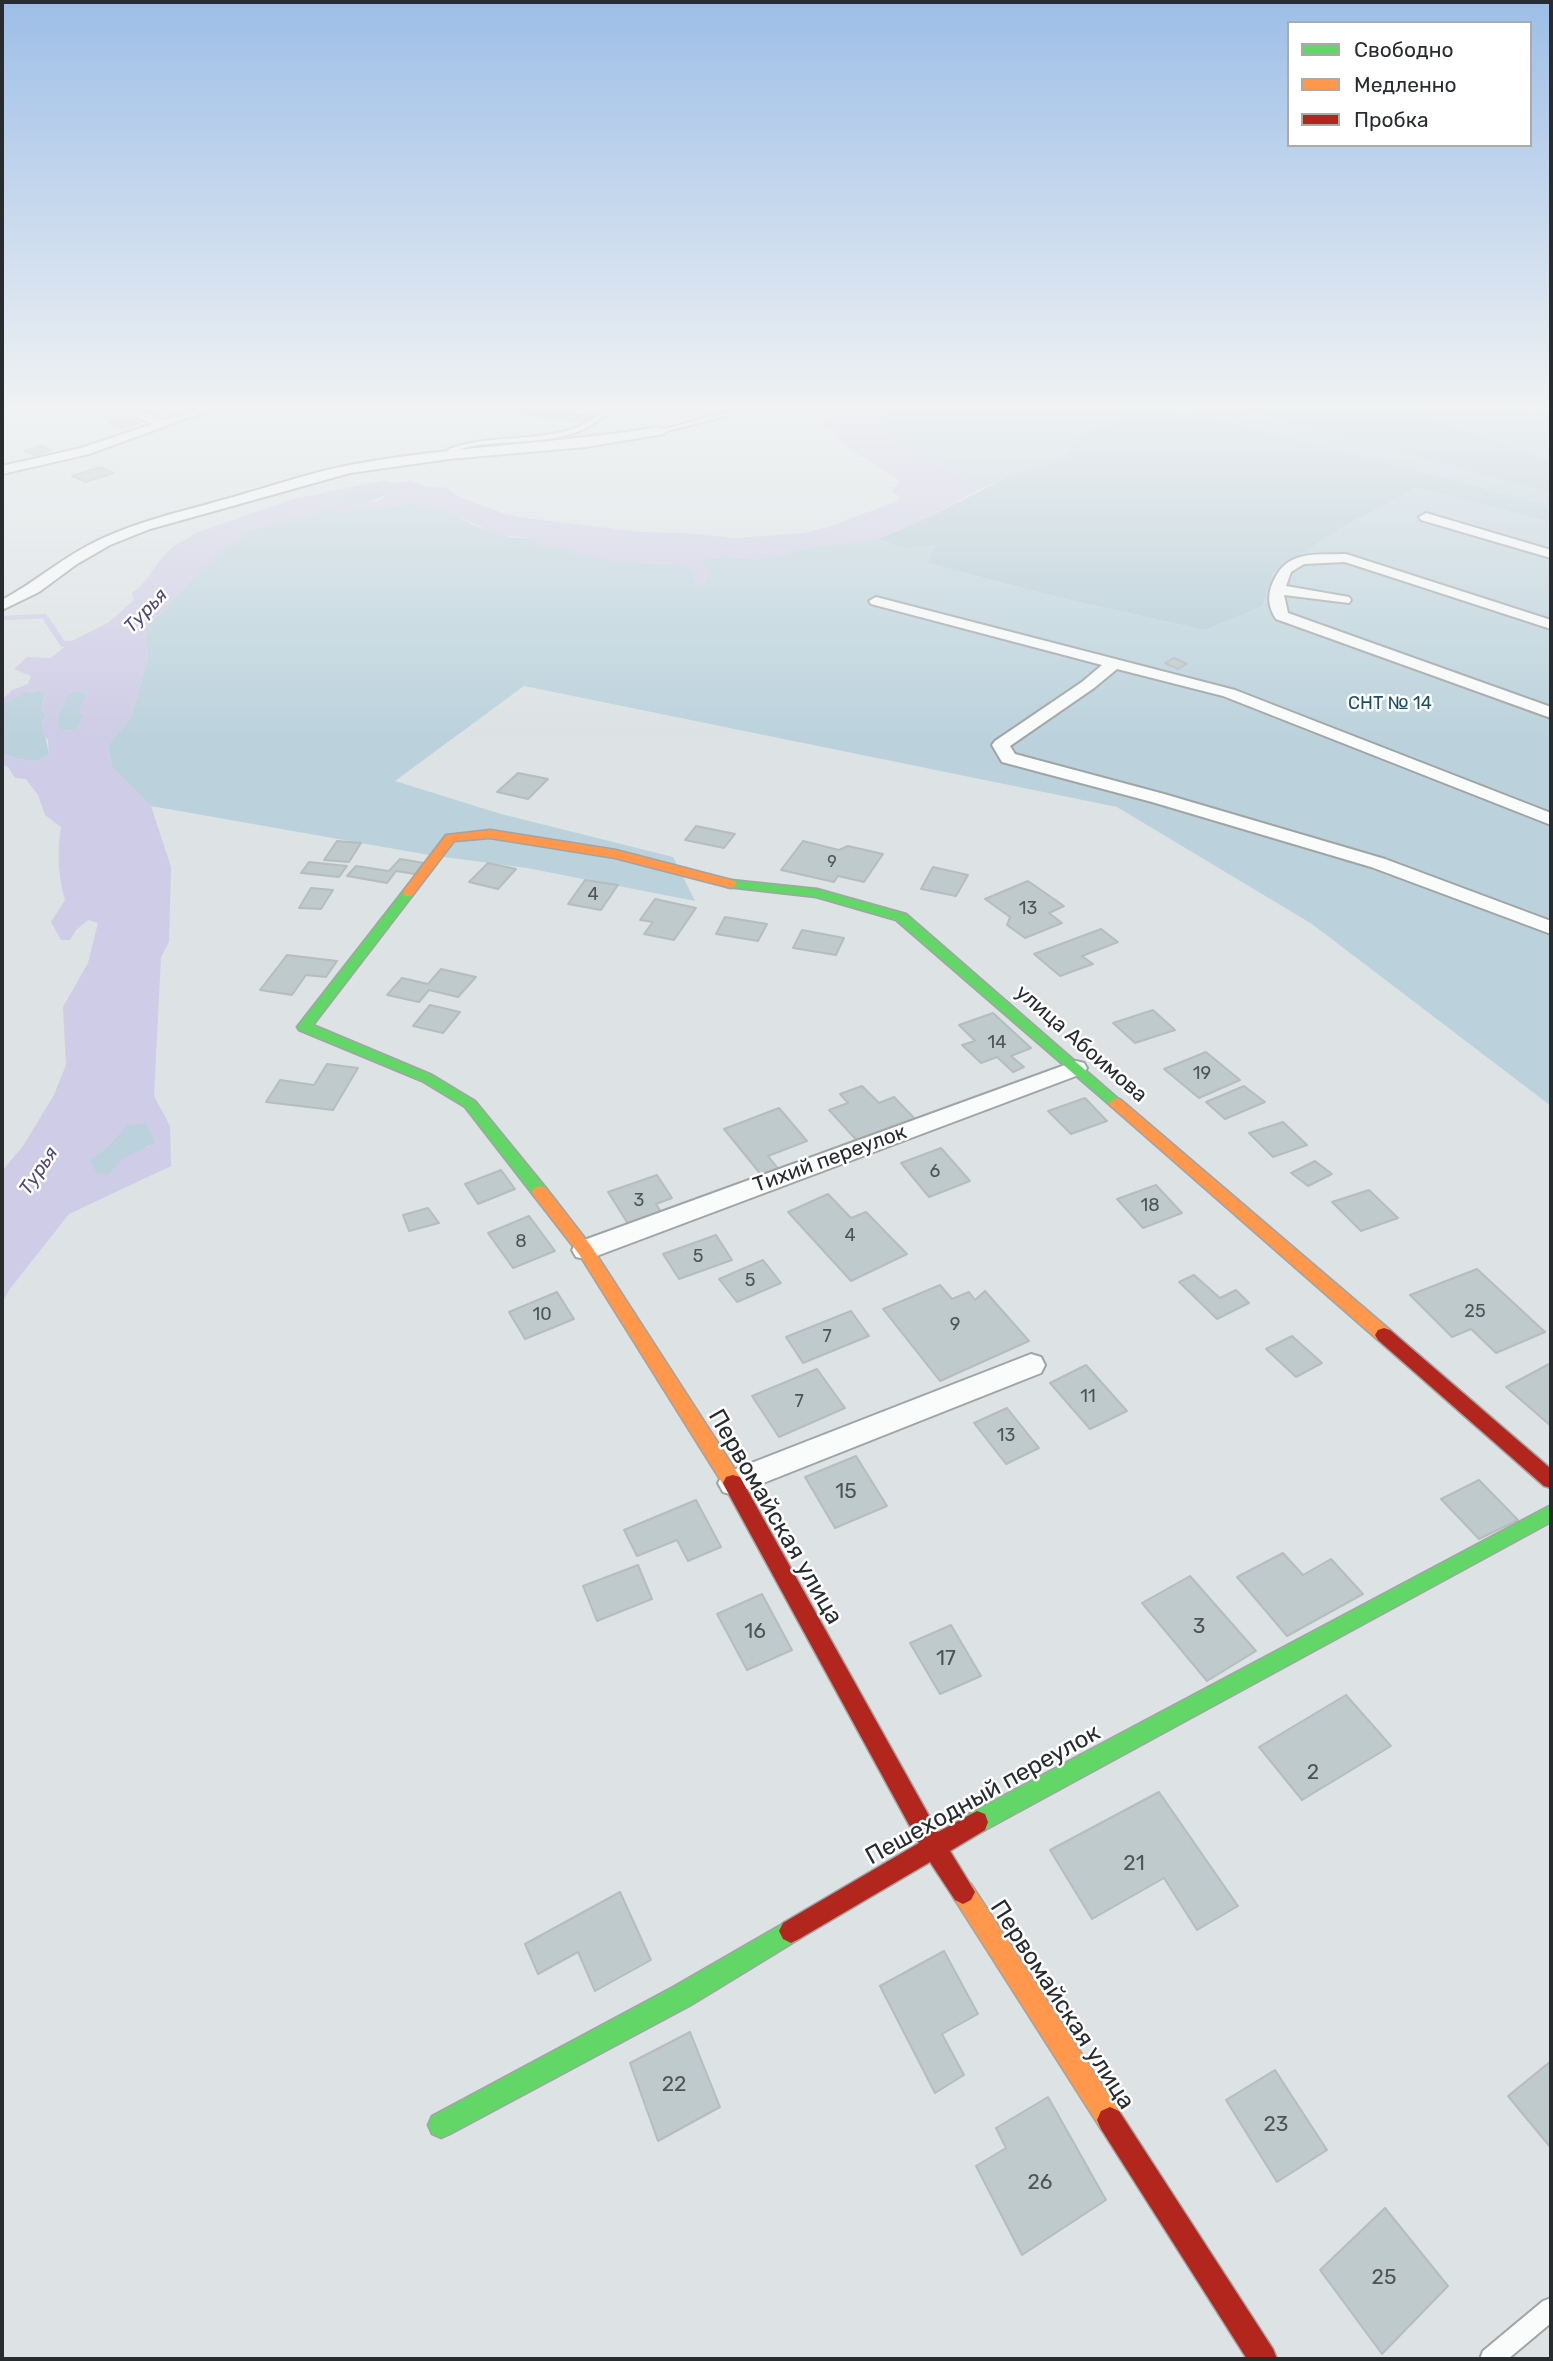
<!DOCTYPE html>
<html>
<head>
<meta charset="utf-8">
<style>
  body { margin:0 }
  #map { position:relative; width:1553px; height:2361px; overflow:hidden; background:#dde2e4; font-family:Rubik,sans-serif }
  canvas { display:block }
  .frame { position:absolute; inset:0; border:4px solid #292c2e; pointer-events:none }
  .legend { position:absolute; left:1287px; top:21px; width:245px; height:126px; box-sizing:border-box; background:#fff; border:2px solid #a9abab; margin:0; padding:9px 12px; list-style:none; font-size:21px; color:#292c2e }
  .legend li { display:flex; align-items:center; gap:14px; height:35px }
  .legend b { width:35px; border:2px solid #a9abab }
</style>
</head>
<body>
<div id="map">
<canvas width="1553" height="2361"></canvas>
<div class="frame"></div>
<ul class="legend">
<li><b style="height:9px;background:#63d668"></b>Свободно</li>
<li><b style="height:9px;background:#ff974d"></b>Медленно</li>
<li><b style="height:9px;background:#b3261e"></b>Пробка</li>
</ul>
</div>
<script>
const context = document.querySelector('canvas').getContext('2d');
context.lineJoin = 'round';
function fillPath(path, color) {
  context.fillStyle = color;
  context.fill(path, 'evenodd');
}
function trace(path, color, width, dash) {
  context.strokeStyle = color;
  context.lineWidth = width;
  context.lineCap = dash ? 'butt' : 'round';
  context.setLineDash(dash || []);
  context.stroke(path);
}
function label(font, color, halo, rows, align = 'center') {
  context.font = font + ' Rubik,sans-serif';
  context.lineWidth = 5;
  context.setLineDash([]);
  context.textBaseline = 'middle';
  context.strokeStyle = halo;
  context.fillStyle = color;
  for (const [text, x, y, turn = 0] of rows) {
    context.save();
    context.translate(x, y);
    context.rotate((+turn || 0) * Math.PI / 180);
    context.textAlign = isNaN(turn) ? turn : align;
    if (halo) context.strokeText(text, 0, 0);
    context.fillText(text, 0, 0);
    context.restore();
  }
}
fillPath(new Path2D(`
  M895,408H1116L1117,423L1079,434L1066,457L1010,476L978,490L971,481L895,439L883,418Z
  M1191,408H1235L1551,493V506L1194,412Z
  M1405,408L1551,411V460Z
  M1416,488L1551,522V1106L1312,924L1117,807L524,686L395,781L501,814L673,857L695,901L527,868L429,855L151,806L112,767L108,745L131,717L148,657L145,642L148,623L159,615L213,557L250,530L326,510L357,511L417,503L455,515L473,525L513,538H533L542,546L565,547L574,552L647,563L680,564L694,571L700,560L722,556L761,559L813,546L878,539L904,549L937,545L927,563L1061,598L1204,630L1273,573L1339,529Z
  M378,490L390,493C372,500 357,511 338,499L357,491Z
  M40,691L45,693L42,711L46,715L42,723L49,754L38,761L17,759L2,753V704L25,692Z
  M78,691L86,694L84,716L74,731L61,730L56,720L69,693Z
  M146,1122L156,1143L146,1147L108,1175H97L89,1160L107,1147L127,1125Z`), '#bbd2dc');
fillPath(new Path2D(`
  M1116,408H1167L1175,412H1194L1551,506V522L1416,488L1339,529L1273,573L1262,606L1204,630L1061,598L927,563L936,545L904,549L878,539L927,518L1010,476L1066,457L1079,434L1117,422Z
  M1235,408H1405L1551,460V493Z`), '#b1cad5');
fillPath(new Path2D(`
  M833,408H895L883,418L895,439L971,481L978,490L927,518L878,539L813,546L761,559L722,556L701,560L710,568L706,584L699,586L694,581V571L680,564L613,561L574,552L565,547L542,546L533,538L499,535L455,515L417,503L357,511L326,510L250,530L213,558L159,615L148,623L145,642L148,657L131,717L108,745L112,767L151,806L171,867L169,942L161,957L154,1096L170,1126L171,1166L69,1214L9,1290L2,1304V1171L23,1146L54,1095L66,1065L63,1007L88,963L98,923L88,920L76,930L70,940H61L51,922L65,900C58,876 57,851 61,827L45,815L38,795L26,779L15,778L8,767L2,764V753L17,759L38,761L49,754L48,740C39,733 41,725 46,715L42,711L45,694C30,684 16,699 2,704V700L12,690L28,684L31,676L14,669L27,657L51,658L72,641L109,622L134,600L132,593C150,582 156,559 174,546C181,541 187,540 193,534L293,499L386,480L395,484L411,480L427,487L448,488L456,495L505,514L520,517L639,532L686,533L736,538L803,533L829,527L897,501L900,496L891,492L900,481L846,447L831,429L824,425ZM378,490L390,493L378,501L365,502L360,505L338,500L358,491ZM78,691L86,694L78,712L84,716L74,730H61L57,720L69,693ZM146,1123L156,1143L122,1158L108,1175L97,1174L90,1160L107,1147L127,1126Z`), '#cecce6');
trace(new Path2D(`
  M2,618L45,616L48,622`), '#cecce6', 4.5);
trace(new Path2D(`
  M47,620L63,644L80,643`), '#cecce6', 6);
const building = new Path2D(`
  M579,408L572,414L591,416L582,422L482,409Z
  M125,418L139,423L123,428L109,423Z
  M41,446L51,450L35,455L25,451Z
  M100,467L114,473L86,482L72,476Z
  M1174,658L1187,664L1178,669L1165,663Z
  M518,773L548,779L528,799L497,792Z
  M696,826L735,834L724,848L685,840Z
  M337,841L361,843L349,862L324,860Z
  M803,841L839,850L848,846L883,854L864,882L838,876L834,882L781,870Z
  M400,859L424,863L415,874L396,871L387,883L347,876L356,866L389,871Z
  M309,862L347,866L339,877L301,873Z
  M488,863L516,869L498,889L469,882Z
  M933,867L968,875L956,896L921,889Z
  M585,880L618,885L601,910L568,904Z
  M1028,881L1064,906L1049,913L1062,923L1025,938L1007,925L1010,917L985,899Z
  M311,888L333,890L321,909L299,908Z
  M655,899L696,908L674,940L644,934L653,922L640,920Z
  M725,917L767,924L758,941L716,934Z
  M1101,929L1118,942L1082,956L1093,964L1060,976L1034,954Z
  M802,930L844,938L836,955L793,948Z
  M287,955L337,961L326,977L306,975L292,995L260,990Z
  M441,969L476,977L458,997L429,990L419,1002L387,995L402,978L428,984Z
  M430,1005L460,1012L443,1033L413,1026Z
  M1153,1010L1175,1030L1135,1043L1113,1023Z
  M993,1013L1031,1048L1011,1056L1024,1067L1013,1072L997,1057L981,1063L962,1045L975,1041L959,1025Z
  M1206,1052L1240,1080L1199,1098L1164,1069Z
  M327,1064L358,1068L333,1110L266,1102L280,1080L314,1085Z
  M862,1086L879,1103L894,1097L917,1121L860,1144L829,1110L848,1103L840,1094Z
  M1244,1086L1265,1102L1225,1119L1206,1102Z
  M1085,1098L1107,1121L1071,1134L1048,1111Z
  M779,1108L807,1141L768,1156L780,1171L763,1177L724,1129Z
  M1283,1122L1307,1145L1273,1157L1249,1133Z
  M941,1148L970,1181L929,1197L901,1163Z
  M1315,1161L1332,1174L1308,1186L1291,1173Z
  M501,1170L515,1189L478,1204L465,1184Z
  M657,1175L672,1198L656,1204L665,1218L632,1230L608,1192Z
  M1156,1185L1182,1213L1143,1228L1117,1199Z
  M1369,1190L1398,1218L1361,1231L1332,1202Z
  M828,1194L851,1218L866,1212L907,1254L851,1281L788,1212Z
  M428,1208L439,1223L409,1231L403,1215Z
  M529,1216L555,1251L513,1268L488,1233Z
  M716,1235L732,1260L679,1279L663,1254Z
  M763,1260L781,1283L737,1302L719,1279Z
  M1477,1269L1545,1332L1496,1353L1471,1329L1452,1337L1410,1295Z
  M1194,1275L1220,1298L1236,1290L1249,1303L1217,1319L1179,1282Z
  M940,1285L952,1299L969,1292L975,1300L985,1291L1029,1341L940,1381L883,1309Z
  M557,1292L574,1319L525,1339L509,1312Z
  M851,1311L869,1336L803,1363L786,1337Z
  M1292,1336L1322,1363L1296,1377L1266,1349Z
  M1551,1363V1426L1506,1387Z
  M1086,1365L1127,1411L1090,1429L1050,1383Z
  M817,1369L845,1408L779,1437L752,1396Z
  M1007,1408L1039,1448L1006,1464L974,1423Z
  M856,1456L887,1506L835,1528L805,1477Z
  M1479,1480L1518,1520L1479,1539L1441,1499Z
  M696,1500L721,1547L688,1561L677,1540L637,1556L624,1530Z
  M1283,1553L1303,1575L1331,1559L1363,1594L1287,1636L1237,1577Z
  M638,1565L652,1599L597,1621L583,1586Z
  M1190,1576L1256,1651L1207,1681L1142,1603Z
  M762,1594L792,1650L747,1670L717,1614Z
  M951,1625L981,1676L940,1694L910,1643Z
  M1346,1695L1391,1746L1302,1800L1259,1747Z
  M1159,1792L1238,1906L1197,1930L1164,1878L1092,1919L1050,1850Z
  M620,1892L651,1960L595,1991L578,1952L538,1974L525,1944Z
  M944,1951L978,2014L942,2034L964,2075L935,2093L880,1986Z
  M690,2032L720,2107L658,2141L630,2063Z
  M1551,2061V2148L1508,2096Z
  M1275,2070L1327,2150L1277,2182L1226,2100Z
  M1048,2097L1106,2200L1022,2255L976,2166L1006,2148L996,2128Z
  M1385,2208L1448,2286L1382,2354L1320,2270Z`);
fillPath(building, '#becacb');
trace(building, '#b7bcbc', 2);
const lane = new Path2D(`
  M743,408H755L660,433L657,431Z
  M605,410L608,412C569,453 502,434 454,451L451,456L446,455L449,449C490,434 536,443 578,427C588,423 596,416 605,410Z
  M1551,2298V2323L1508,2359H1480L1483,2351L1543,2301Z`);
const street = new Path2D(`
  M115,408H132L165,420L197,408H215L89,454L2,474V466L81,448L153,424Z
  M660,427L666,431L664,434L585,447L449,459L350,473L150,529L110,545L77,564L39,592L2,610V600C36,582 65,555 101,539C139,521 181,512 222,500C264,489 307,473 350,465C452,446 557,444 660,427Z
  M1426,513L1551,550V558L1421,520L1419,517Z
  M1346,554L1551,620V629L1345,562L1304,564L1291,572L1286,586L1349,597L1351,600L1349,603L1284,595L1288,613L1551,707V718L1276,619C1268,607 1267,595 1273,582C1287,549 1316,555 1346,554Z
  M876,597L1235,690L1551,813V825L1223,696L1117,669L1094,688L1010,746L1015,754L1164,794L1385,859L1551,921V934L1371,867L1152,802L1002,762L992,745L995,741L1082,682L1102,665L871,604L869,601Z
  M1076,1061L1084,1063L1087,1068L1084,1073L594,1257L585,1259L576,1257L572,1250L576,1243Z
  M1031,1354L1041,1357L1045,1365L1041,1373L733,1495L723,1492L718,1483L723,1474Z`);
const fast = new Path2D(`
  M731,880L817,889L906,914L1123,1103L1116,1108L1111,1106L896,920L816,897L727,887V881Z
  M408,889L414,893L412,896L313,1025L432,1075L475,1101L546,1188L548,1192L546,1196H534L465,1107L422,1081L299,1030L297,1027L404,890Z
  M1551,1505V1522L985,1830L977,1833L969,1830L966,1822L969,1814Z
  M791,1919L799,1923L803,1931L799,1939L691,2005L450,2134L441,2138L432,2134L428,2125L432,2116L673,1987Z`);
const slow = new Path2D(`
  M490,830L616,850L735,881L737,884L731,888L615,858L490,838L454,841L412,896H404V890L446,835Z
  M1116,1098L1121,1100L1390,1330L1393,1335L1390,1340H1378L1111,1106L1109,1103Z
  M540,1186L546,1188L591,1246L740,1477L743,1483L740,1489L733,1491L726,1489L579,1254L534,1196L532,1192L534,1188Z
  M963,1880L971,1884L1119,2111L1123,2120L1119,2129L1110,2133L1101,2129L955,1900L951,1892L955,1884Z`);
const jam = new Path2D(`
  M1384,1328L1390,1330L1551,1469V1488L1544,1486L1378,1340L1375,1335L1378,1330Z
  M733,1475L740,1477L938,1832L977,1811L985,1814L988,1822L985,1830L950,1851L975,1892L971,1900L963,1904L955,1900L930,1862L799,1939L791,1943L783,1939L779,1931L783,1923L919,1843L726,1489L723,1483L726,1477Z
  M1110,2107L1119,2111L1273,2349L1277,2359H1247L1101,2129L1097,2120L1101,2111Z`);
trace(lane, '#a0a4a5', 4);
trace(street, '#a0a4a5', 4);
trace(fast, '#a0a4a5', 3);
trace(slow, '#a0a4a5', 3);
trace(jam, '#a0a4a5', 3);
fillPath(lane, '#fafbfb');
fillPath(street, '#fafbfb');
fillPath(fast, '#63d668');
fillPath(slow, '#ff974d');
fillPath(jam, '#b3261e');
const sky = context.createLinearGradient(0, 0, 0, 739);
sky.addColorStop(0, '#9dbee7');
sky.addColorStop(0.55, '#f0f2f3');
sky.addColorStop(1, '#f0f2f300');
context.fillStyle = sky;
context.fillRect(0, 0, 1553, 739);
label('16px', '#4e5455', null, [
  ["9",832,862]
]);
label('18px', '#1b4f64', '#fff', [
  ["СНТ № 14",1390,704]
]);
label('18px', '#4e5455', null, [
  ["4",593,895],
  ["13",1028,909],
  ["14",997,1043],
  ["19",1202,1074],
  ["6",935,1172],
  ["3",639,1201],
  ["18",1150,1206],
  ["4",850,1236],
  ["8",521,1242],
  ["5",698,1257],
  ["5",750,1281],
  ["25",1475,1312],
  ["10",542,1315],
  ["9",955,1325],
  ["7",827,1337],
  ["11",1088,1397],
  ["7",799,1402],
  ["13",1006,1436]
]);
label('italic 19px', '#514879', '#fff', [
  ["Турья",146,611,-46],
  ["Турья",39,1171,-56]
]);
label('21px', '#292c2e', '#fff', [
  ["улица Абоимова",1081,1044,41],
  ["Тихий переулок",830,1159,-20]
]);
label('21px', '#4e5455', null, [
  ["15",846,1492],
  ["3",1199,1627],
  ["16",755,1632],
  ["17",946,1659],
  ["2",1313,1773],
  ["21",1134,1864],
  ["22",674,2085],
  ["23",1276,2125],
  ["26",1040,2183],
  ["25",1384,2278]
]);
label('24px', '#292c2e', '#fff', [
  ["Первомайская улица",775,1517,60],
  ["Пешеходный переулок",983,1795,-29],
  ["Первомайская улица",1062,2005,57]
]);
</script>
</body>
</html>
